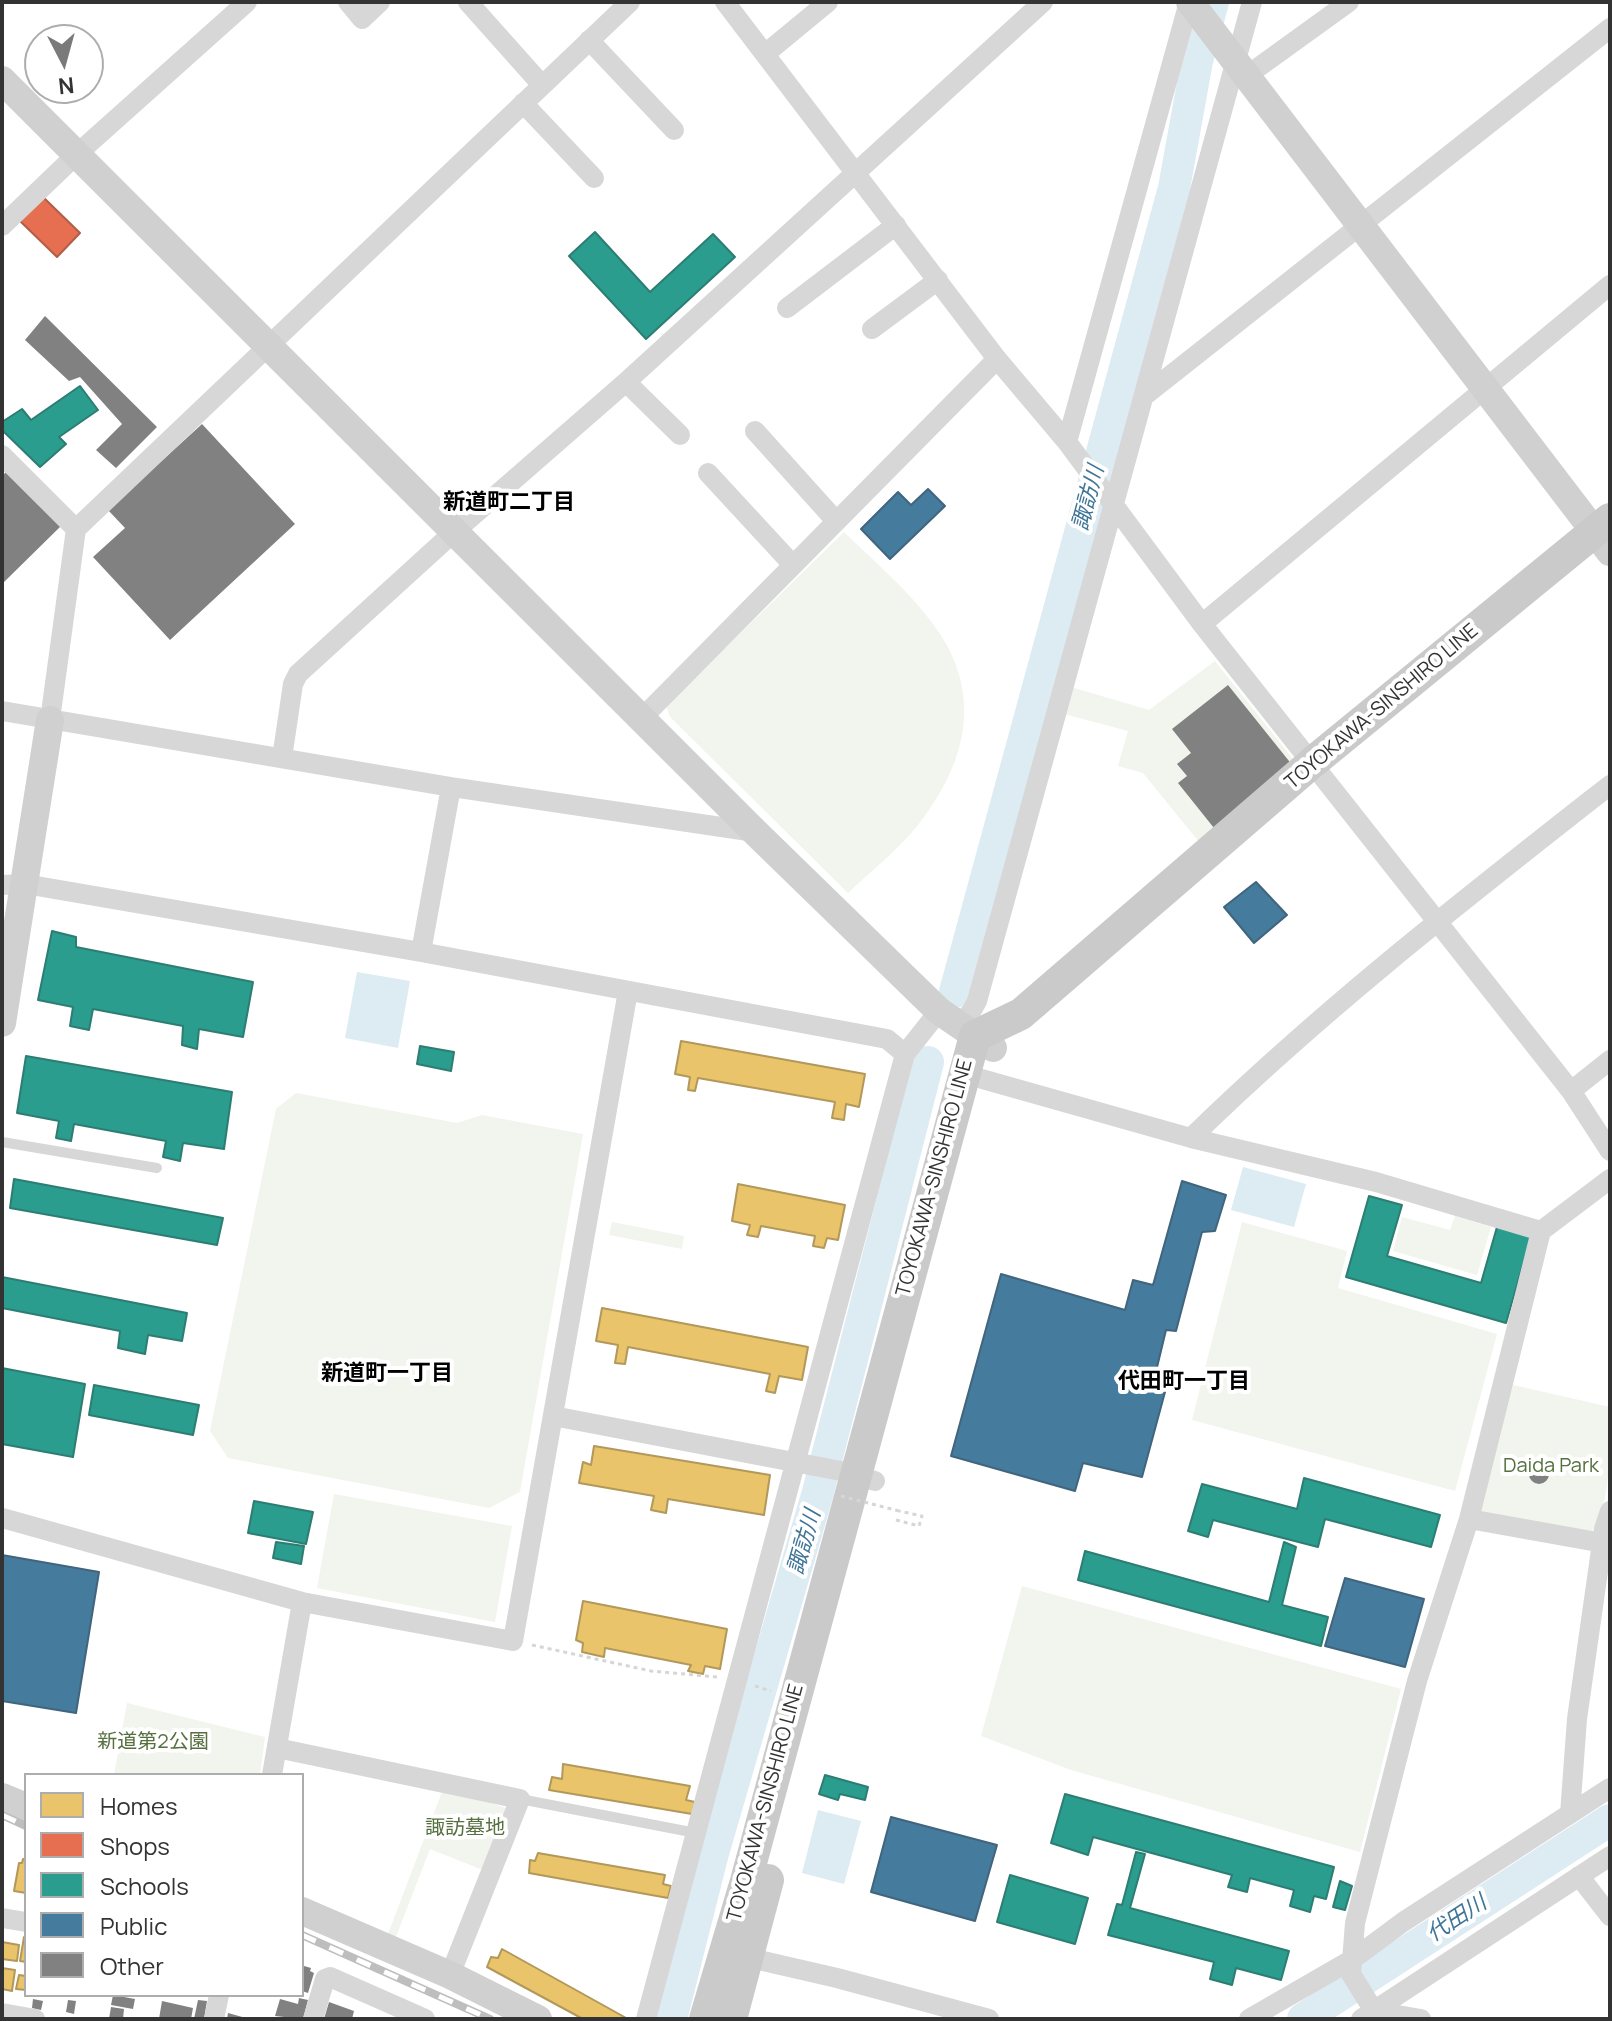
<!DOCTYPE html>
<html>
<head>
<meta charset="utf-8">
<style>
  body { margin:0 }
  #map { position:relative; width:1612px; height:2021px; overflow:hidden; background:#fff; font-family:Manrope,sans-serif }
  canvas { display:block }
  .frame { position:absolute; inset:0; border:4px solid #333; pointer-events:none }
  .legend { position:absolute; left:24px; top:1773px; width:280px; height:224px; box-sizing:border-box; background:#fff; border:2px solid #adadad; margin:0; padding:10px 14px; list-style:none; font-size:24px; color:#333 }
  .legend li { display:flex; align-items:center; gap:16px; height:40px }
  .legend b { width:40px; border:2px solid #adadad }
  .north { position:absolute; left:24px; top:24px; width:80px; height:80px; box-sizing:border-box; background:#fff; border:2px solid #adadad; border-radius:50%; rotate:174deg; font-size:22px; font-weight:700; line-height:32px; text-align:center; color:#333 }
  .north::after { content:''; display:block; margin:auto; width:28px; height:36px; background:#7a7a7a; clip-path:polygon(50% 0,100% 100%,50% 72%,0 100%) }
</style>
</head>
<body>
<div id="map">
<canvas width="1612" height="2021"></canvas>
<div class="frame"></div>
<ul class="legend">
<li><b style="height:22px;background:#e9c46a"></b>Homes</li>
<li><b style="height:22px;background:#e76f51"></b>Shops</li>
<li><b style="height:22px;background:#2a9d8f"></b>Schools</li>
<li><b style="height:22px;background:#457b9d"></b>Public</li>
<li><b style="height:22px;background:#818181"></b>Other</li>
</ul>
<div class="north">N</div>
</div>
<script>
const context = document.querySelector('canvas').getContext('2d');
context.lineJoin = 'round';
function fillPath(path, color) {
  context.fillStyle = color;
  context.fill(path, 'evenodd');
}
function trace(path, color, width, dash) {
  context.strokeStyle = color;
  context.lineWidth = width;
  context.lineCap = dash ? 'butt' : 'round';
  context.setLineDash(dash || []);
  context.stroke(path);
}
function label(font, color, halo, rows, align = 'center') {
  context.font = font + ' Manrope,"Noto Sans JP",sans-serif';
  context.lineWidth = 8;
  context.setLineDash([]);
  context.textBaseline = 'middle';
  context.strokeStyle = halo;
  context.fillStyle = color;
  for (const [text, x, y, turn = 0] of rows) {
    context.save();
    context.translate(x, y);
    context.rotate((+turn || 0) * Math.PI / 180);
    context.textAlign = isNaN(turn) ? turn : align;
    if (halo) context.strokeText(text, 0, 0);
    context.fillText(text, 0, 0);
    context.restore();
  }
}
fillPath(new Path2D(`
  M844,532C874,561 908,590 933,624C984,692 968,761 918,825C898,850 871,871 848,893L670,717L666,706Z
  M1215,661L1297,764L1199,842L1143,773L1118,766L1128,731L1064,714L1071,687L1149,710Z
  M296,1093L457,1123L482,1115L583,1134L520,1492L489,1508L228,1458L210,1431L276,1109Z
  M1455,1216L1491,1227L1477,1275L1393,1251L1402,1217L1450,1230Z
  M612,1222L684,1236L682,1249L609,1235Z
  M1242,1222L1347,1251L1338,1288L1497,1334L1455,1491L1192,1420Z
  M1513,1385L1610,1407C1610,1440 1612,1510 1590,1534L1484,1515L1478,1507Z
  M334,1494L512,1526L495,1622L317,1588Z
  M1022,1586L1401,1689L1360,1852L1071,1770L981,1736Z
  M127,1703L265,1737L260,1775H114Z
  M445,1784L512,1811L488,1872L430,1849L394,1942L386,1939Z`), '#f1f5ed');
fillPath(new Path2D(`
  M357,972L410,981L398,1048L345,1038Z
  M1243,1167L1306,1184L1294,1227L1231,1210Z
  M818,1810L861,1821L844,1884L802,1873Z`), '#ddebf3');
const homes = new Path2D(`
  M681,1041L865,1074L859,1107L846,1104L844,1120L832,1118L835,1102L698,1078L695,1091L688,1090L690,1077L675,1074Z
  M738,1184L845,1205L838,1240L827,1238L824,1248L813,1246L815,1236L761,1226L758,1237L747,1235L750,1225L732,1221Z
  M602,1308L808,1347L802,1380L779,1376L775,1393L766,1391L770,1374L628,1347L625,1364L615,1363L618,1345L596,1341Z
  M594,1446L770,1475L764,1515L668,1499L666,1513L651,1510L654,1496L579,1483L583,1462L591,1465Z
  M583,1601L727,1629L720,1669L705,1666L703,1674L688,1671L691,1665L605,1648L604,1657L582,1652L583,1643L576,1640Z
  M563,1764L690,1786L686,1800L695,1802L692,1814L549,1790L552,1777L562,1779Z
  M538,1853L665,1875L663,1884L671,1886L668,1898L529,1873L530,1860L535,1861Z
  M23,1859L26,1860V1893L14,1891L19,1863H22Z
  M24,1937H26V1962L20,1961Z
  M2,1942L19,1945L17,1961L2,1959Z
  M502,1949L628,2019H583L487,1967L491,1957L498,1958Z
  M2,1968L15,1970L12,1991L2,1989Z
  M19,1975L26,1976V1990L16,1989Z`);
fillPath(homes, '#e9c46a');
trace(homes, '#b2985a', 2);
const shops = new Path2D(`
  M43,197L80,233L57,257L20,221Z`);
fillPath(shops, '#e76f51');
trace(shops, '#b15d48', 2);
const schools = new Path2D(`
  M595,232L650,292L713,234L735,257L646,339L569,256Z
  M80,386L98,410L59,437L66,444L40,467L2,430V422L22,409L31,420Z
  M52,931L76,937V947L253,982L243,1037L199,1029L197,1049L182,1045L183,1026L93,1009L89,1030L70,1026L73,1007L38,1000Z
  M420,1046L454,1052L451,1071L417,1064Z
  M26,1056L232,1092L224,1149L183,1143L180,1161L163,1157L166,1141L74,1124L71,1141L56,1138L59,1121L17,1113Z
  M14,1179L223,1218L217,1245L10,1208Z
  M1369,1196L1402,1205L1387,1256L1481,1283L1497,1227L1531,1237L1506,1323L1346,1277Z
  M2,1277L187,1313L182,1341L148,1335L145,1354L118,1348L120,1331L2,1308Z
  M2,1368L85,1384L73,1457L2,1444Z
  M94,1385L199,1405L193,1435L89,1415Z
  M1304,1478L1440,1515L1431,1547L1325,1519L1318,1547L1213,1520L1208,1537L1188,1531L1202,1484L1297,1509Z
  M254,1501L313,1512L306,1544L248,1533Z
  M276,1542L304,1546L301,1564L273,1558Z
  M1284,1542L1296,1547L1282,1605L1328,1617L1321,1646L1078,1580L1085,1551L1269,1602Z
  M825,1775L868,1787L865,1800L840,1794L838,1800L819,1794Z
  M1065,1794L1334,1867L1326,1899L1314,1896L1310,1912L1290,1906L1294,1890L1250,1878L1247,1892L1228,1887L1232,1875L1093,1837L1088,1855L1051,1843Z
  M1136,1852L1145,1854L1130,1908L1289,1951L1281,1980L1236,1968L1232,1985L1210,1979L1214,1962L1108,1935L1117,1904L1122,1905Z
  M1010,1875L1088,1898L1075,1944L997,1922Z
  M1340,1881L1352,1886L1345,1910L1333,1907Z`);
fillPath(schools, '#2a9d8f');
trace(schools, '#2d7d73', 2);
const public = new Path2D(`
  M928,489L945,506L890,559L861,529L898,492L911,505Z
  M1256,882L1287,915L1254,943L1224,907Z
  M1182,1181L1226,1195L1215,1231L1202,1232L1176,1331L1166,1330L1152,1388L1165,1392L1142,1477L1083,1463L1075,1491L951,1456L1001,1274L1125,1310L1133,1280L1153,1285Z
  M2,1555L99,1572L76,1713L2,1701Z
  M1345,1578L1424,1599L1405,1667L1325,1646Z
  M891,1817L997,1845L975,1921L871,1892Z`);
fillPath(public, '#457b9d');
trace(public, '#40657d', 2);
trace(new Path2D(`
  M955,992L1174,188L1197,61L1213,2
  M671,2019L713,1853L818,1492L928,1062
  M1303,2019L1610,1820`), '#ddebf3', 32);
fillPath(new Path2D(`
  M45,316L157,427L116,468L96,450L122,424L80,377L69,381L25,340Z
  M202,424L295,524L170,640L93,557L125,528L108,510Z
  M7,471L61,526L2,584V476Z
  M1228,685L1293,766L1214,828L1178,783L1187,776L1177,764L1191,753L1172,729Z
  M1529 1474a10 10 0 1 1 20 0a10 10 0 1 1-20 0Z
  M304,1966L311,1968L310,1971L314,1973L308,1993L302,1991Z
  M113,1995L135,1999L133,2009L111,2005Z
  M299,1998L308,2000L303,2019L275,2016L280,1999L298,2004Z
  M33,1999L43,2001L41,2010L32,2008Z
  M68,2000L76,2001L74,2014L66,2012Z
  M198,2000L207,2001L204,2019H194Z
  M162,2001L193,2008L191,2019H159Z
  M329,2002L354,2011L352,2019H324Z
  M111,2007L124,2009L123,2019H109Z
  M228,2013L246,2018V2019H227Z`), '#818181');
trace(new Path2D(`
  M896,1520L919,1526L922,1516L899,1511
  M532,1645L651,1671L717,1677
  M755,1686L771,1691`), '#d6d6d6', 3, [4, 4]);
trace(new Path2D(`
  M2,1142L157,1168
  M520,1799L696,1833`), '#d7d7d7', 10);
trace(new Path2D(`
  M348,2L362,19L380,2
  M468,2L541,84
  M725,2L997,359L1067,442L1202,624L1571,1091L1610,1151
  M589,40L674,130
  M765,54L828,2
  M1245,77L1349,2
  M523,103L594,178
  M2,226L77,154L247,2
  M787,308L896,225
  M872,329L938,280
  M626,382L680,435
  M1143,397L1610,28
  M755,431L836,521
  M1067,442L1189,2
  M2,455L76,529
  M708,473L793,565
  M1202,624L1610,285
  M2,711L451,787L755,832
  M641,719L997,359
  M50,720L76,529L630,2
  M282,758L293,684L298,674L454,532L626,382L1043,2
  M2,885L25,884L421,952L887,1039L905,1054
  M421,952L451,787
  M960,1023L971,1012L977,1001L1252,2
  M982,1079L1191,1138L1376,1182L1541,1231
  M1571,1091L1610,1060
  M1191,1138C1322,1010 1466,898 1610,785
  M553,1416L841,1471L875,1481
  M2,1518L302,1602L513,1641L628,991
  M1469,1519L1603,1543
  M277,1748L520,1799L450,1975
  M272,1775L302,1602
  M1570,1814L1577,1719L1604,1529L1610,1511
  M1579,1876L1610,1916
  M2,1918L26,1922
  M737,1955L837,1978L989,2019
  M1374,2011L1351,1974L1355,1923L1417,1681L1469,1519L1541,1231L1610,1179
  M1374,2011L1421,2019
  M2,2013L35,2019
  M214,2019L219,1995
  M313,2019L325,1979L330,1977L425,2019
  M646,2019L905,1054L939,1011
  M1249,2019L1353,1959L1403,1922L1610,1788
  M1361,2019L1610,1856`), '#d7d7d7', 20);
trace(new Path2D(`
  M1190,2L1610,552
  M2,80L755,832L939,1011L993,1048
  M2,1023L50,720
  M2,1797L26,1807
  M302,1911L450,1975L538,2019`), '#d0d0d0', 28);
trace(new Path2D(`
  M705,2019L746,1881L975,1036L1021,1014L1313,762L1610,519
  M731,2019L768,1880`), '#cacaca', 32);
const rail = new Path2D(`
  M2,1815L26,1826
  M302,1935L490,2019`);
trace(rail, '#bebebe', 8);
trace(rail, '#fff', 5, [15]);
trace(new Path2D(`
  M841,1496L899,1511`), '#d6d6d6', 3, [4, 4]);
label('20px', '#333', '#fff', [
  ["TOYOKAWA-SINSHIRO LINE",1382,707,-40],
  ["TOYOKAWA-SINSHIRO LINE",935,1178,-75],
  ["TOYOKAWA-SINSHIRO LINE",766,1803,-75]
]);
label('20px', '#56703f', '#fff', [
  ["Daida Park",1551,1466],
  ["新道第2公園",153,1742],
  ["諏訪墓地",465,1828]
]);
label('italic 22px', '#3f7597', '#fff', [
  ["諏訪川",1089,498,-75],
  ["諏訪川",805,1542,-74],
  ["代田川",1457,1919,-33]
]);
label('bold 22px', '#000', '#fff', [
  ["新道町二丁目",509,503],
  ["新道町一丁目",387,1374],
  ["代田町一丁目",1184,1382]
]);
</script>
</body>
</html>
